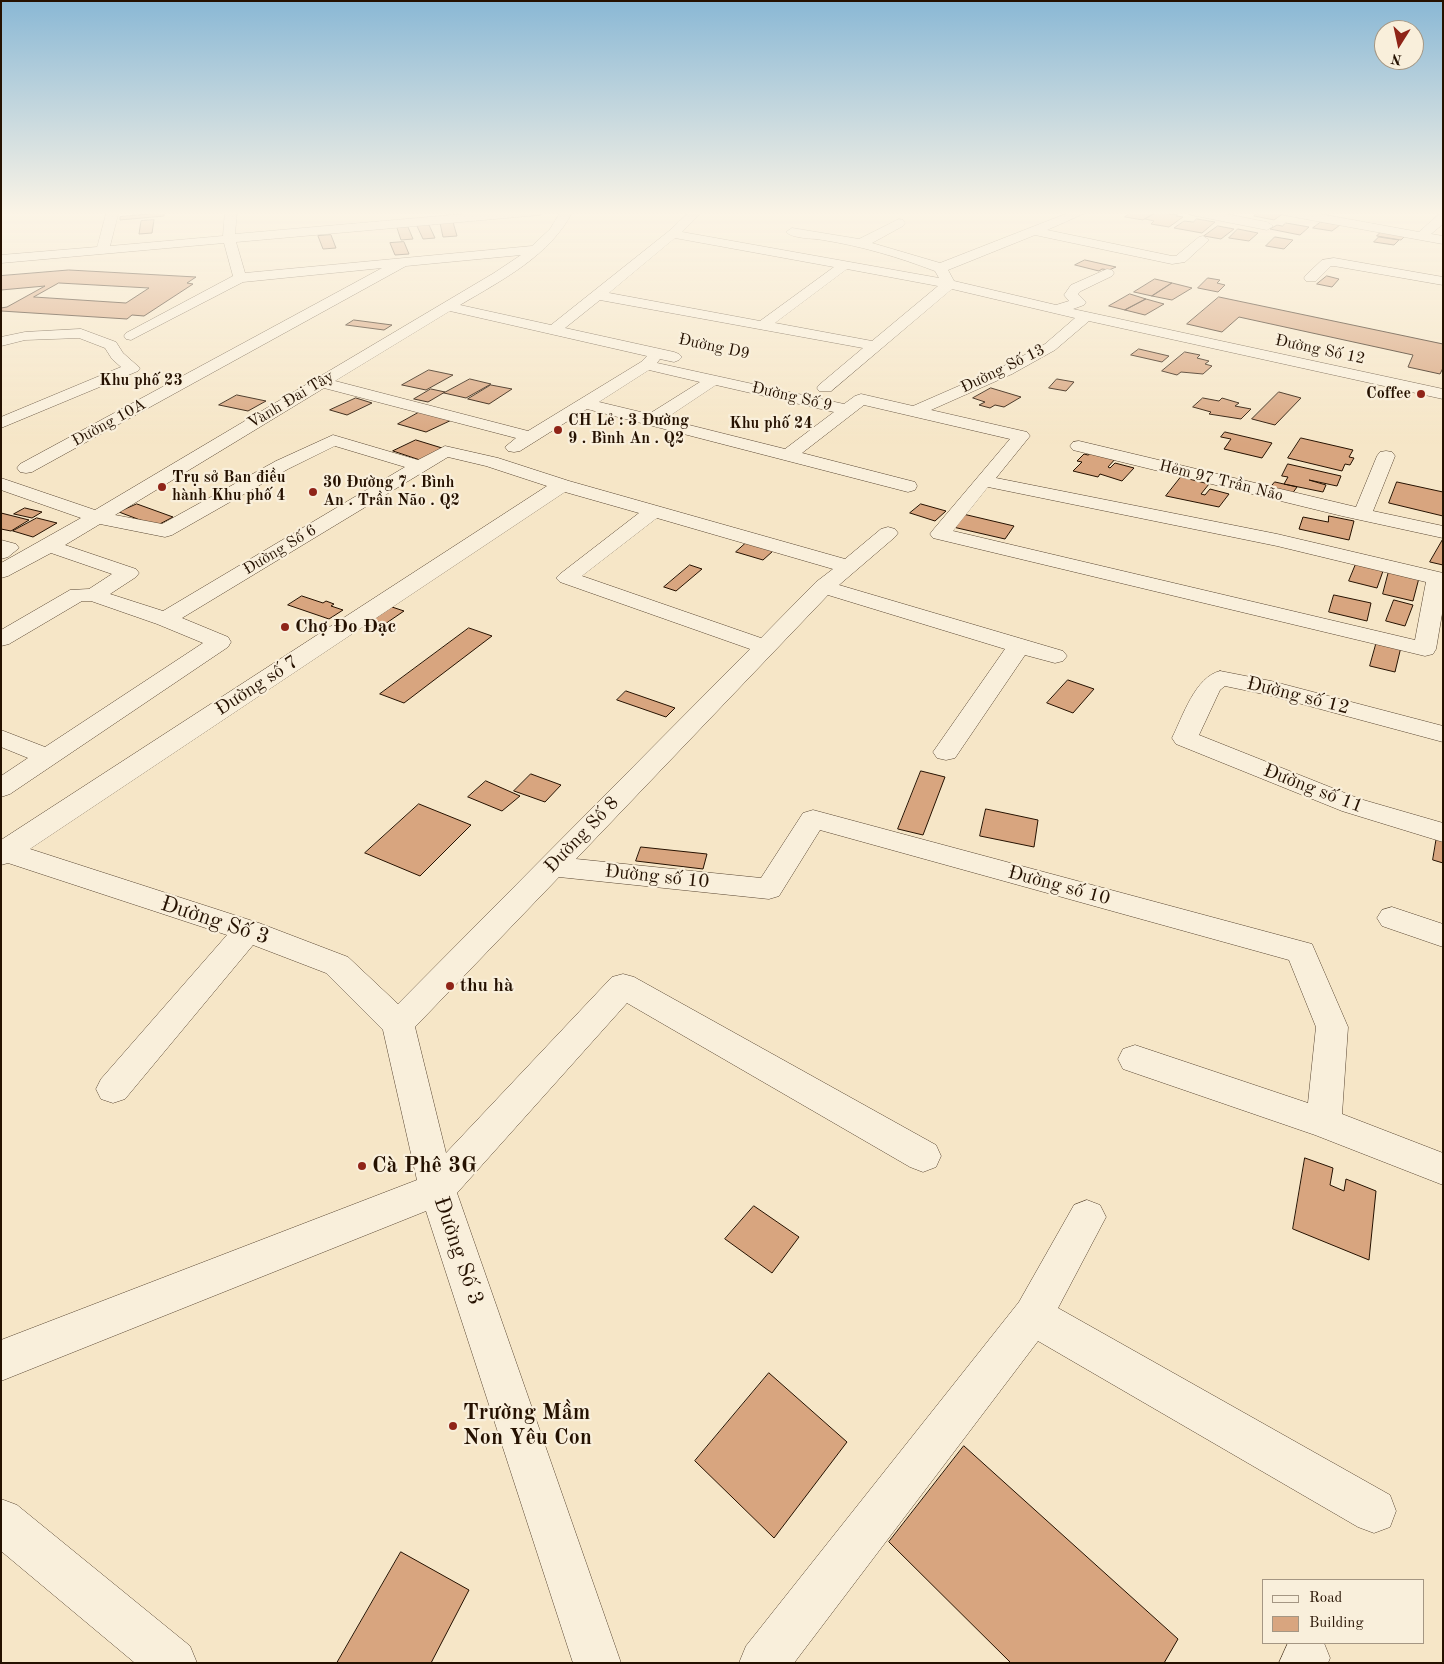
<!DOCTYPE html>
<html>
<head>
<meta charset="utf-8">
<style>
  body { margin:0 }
  #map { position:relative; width:1444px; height:1664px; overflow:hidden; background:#f6e6c7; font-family:"Old Standard TT",serif }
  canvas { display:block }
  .frame { position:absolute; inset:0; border:2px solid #251100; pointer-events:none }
  .legend { position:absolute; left:1262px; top:1579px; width:162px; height:65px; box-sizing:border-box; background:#f9efdb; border:1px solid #a49683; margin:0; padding:6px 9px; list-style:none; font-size:15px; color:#251100 }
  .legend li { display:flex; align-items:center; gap:10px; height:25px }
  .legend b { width:25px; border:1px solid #a49683 }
  .north { position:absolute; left:1374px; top:20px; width:50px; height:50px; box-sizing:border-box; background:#f9efdb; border:1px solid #a49683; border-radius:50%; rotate:190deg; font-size:14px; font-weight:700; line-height:20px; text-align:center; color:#251100 }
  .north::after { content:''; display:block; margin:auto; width:18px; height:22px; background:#8f2418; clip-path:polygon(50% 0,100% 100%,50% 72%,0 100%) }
</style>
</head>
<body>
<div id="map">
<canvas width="1444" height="1664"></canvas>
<div class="frame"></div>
<ul class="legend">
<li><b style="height:6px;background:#f9efdb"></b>Road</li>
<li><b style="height:14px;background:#d8a57f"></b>Building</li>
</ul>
<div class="north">N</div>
</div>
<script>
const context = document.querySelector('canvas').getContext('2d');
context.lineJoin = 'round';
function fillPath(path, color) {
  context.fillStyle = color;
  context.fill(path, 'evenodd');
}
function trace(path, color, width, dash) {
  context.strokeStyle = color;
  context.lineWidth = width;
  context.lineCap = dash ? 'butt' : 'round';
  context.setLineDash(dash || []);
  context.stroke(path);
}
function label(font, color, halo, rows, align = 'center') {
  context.font = font + ' "Old Standard TT",serif';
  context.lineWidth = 4.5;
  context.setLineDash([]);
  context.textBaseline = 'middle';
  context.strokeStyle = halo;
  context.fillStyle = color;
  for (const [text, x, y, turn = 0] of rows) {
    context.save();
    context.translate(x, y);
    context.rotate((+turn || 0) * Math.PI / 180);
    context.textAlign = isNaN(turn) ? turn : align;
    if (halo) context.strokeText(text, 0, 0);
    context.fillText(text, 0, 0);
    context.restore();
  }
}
const building = new Path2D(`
  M1133,211H1146L1154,213L1143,220L1125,217Z
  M1261,211H1276L1284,213L1274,220L1254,216Z
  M164,213V216L120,220V217Z
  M1156,213L1178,215L1176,216L1183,217L1169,227L1151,224L1154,221L1145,219Z
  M1197,219L1215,222L1202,233L1174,228L1184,221L1193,222Z
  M154,220L152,233L139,234L141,221Z
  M453,222L457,236L443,237L440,223Z
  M1321,222L1340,225L1332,231L1313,228Z
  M1286,223L1309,227L1300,235L1270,229L1277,225L1282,226Z
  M429,225L435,238L423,239L417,226Z
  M1218,226L1234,229L1221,239L1204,236Z
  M408,227L413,239L401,240L397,228Z
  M1238,229L1258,233L1249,241L1229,238Z
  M1383,230L1407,234L1401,240L1377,236Z
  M331,235L336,248L323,249L318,236Z
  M1275,237L1293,240L1284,249L1266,246Z
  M1379,237L1399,240L1394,245L1374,242Z
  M404,242L409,254L395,255L390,243Z
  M1085,260L1116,267L1109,270L1102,269L1099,271L1075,265Z
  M69,270L196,277L187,283L193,284L144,316L132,315L127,319L1,311V308L7,307L45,286L1,290V276ZM59,283L149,288L126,303L34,297Z
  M1327,276L1339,279L1332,287L1317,284Z
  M1208,278L1220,280L1217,283L1225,285L1218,292L1198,288Z
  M1155,279L1172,283L1152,296L1134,292Z
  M1172,283L1192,288L1172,300L1152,296Z
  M1130,294L1146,299L1125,310L1109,306Z
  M1219,297L1443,344V368L1440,374L1408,367L1413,355L1239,317L1222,332L1187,324Z
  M1146,299L1164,304L1145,315L1125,310Z
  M354,320L392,325L384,330L346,325Z
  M1139,349L1169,356L1162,362L1131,355Z
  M1185,352L1200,355L1197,358L1209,361L1205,364L1212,366L1203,374L1181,372L1177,375L1162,371Z
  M429,370L453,375L426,390L402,385Z
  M470,379L491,384L466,398L444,393Z
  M1057,379L1074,382L1066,391L1049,388Z
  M491,385L512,389L489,404L468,399Z
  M991,388L1021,397L1004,407L995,405L990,408L979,405L985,402L973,398Z
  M431,389L445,392L428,402L414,399Z
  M1279,392L1301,398L1275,425L1252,419Z
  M237,395L266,401L248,411L219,405Z
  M356,398L372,403L347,415L330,410Z
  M1203,398L1219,401L1222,398L1239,403L1235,406L1251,409L1241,419L1209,414L1211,412L1193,407Z
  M425,409L456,418L426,432L398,424Z
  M1225,432L1272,443L1262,458L1224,449L1231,439L1221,437Z
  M1301,438L1353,450L1349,457L1354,458L1350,465L1345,464L1342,471L1288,458Z
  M416,440L442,448L420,460L393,451Z
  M1091,452L1116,458L1108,467L1110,468L1115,463L1134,468L1122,481L1100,474L1098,477L1073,471L1082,462L1077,461L1084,454L1088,455Z
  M1288,464L1341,476L1337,486L1309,480L1326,485L1323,492L1284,484L1288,477L1282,476Z
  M1181,477L1209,484L1201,494L1205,495L1210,489L1229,494L1219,507L1166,496Z
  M1275,482L1297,487L1292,494L1270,488Z
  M1397,482L1443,492V516L1389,503Z
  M137,504L173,517L156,526L119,512Z
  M921,504L946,511L935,521L910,513Z
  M25,508L42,512L32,518L14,514Z
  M1,513L29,520L11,531L1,529Z
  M963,514L1014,526L1005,539L953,527Z
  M1329,516L1354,521L1349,540L1299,529L1303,517L1328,522Z
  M37,518L57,523L33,537L13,531Z
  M1443,539V565L1430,562Z
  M746,543L773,551L763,560L736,552Z
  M1356,564L1383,571L1377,588L1349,581Z
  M690,565L702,569L676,591L664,587Z
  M1389,571L1419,578L1413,601L1383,594Z
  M1334,595L1371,603L1367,621L1329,612Z
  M302,596L323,603L326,601L334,604L331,606L343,610L329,619L288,605Z
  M1394,600L1413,605L1405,626L1386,621Z
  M392,607L404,611L385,624L373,620Z
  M469,628L492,636L404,703L380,694Z
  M1377,641L1401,647L1395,672L1370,666Z
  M1068,680L1094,689L1073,713L1047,703Z
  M626,691L675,708L666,717L617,700Z
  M921,771L945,777L923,835L898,829Z
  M531,774L561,785L545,802L514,791Z
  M486,781L520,796L502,811L468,797Z
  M419,804L471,825L420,876L365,853Z
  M986,809L1038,820L1034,847L980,836Z
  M1437,836L1443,837V863L1433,860Z
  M641,847L707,854L703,869L636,861Z
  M1305,1158L1333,1168L1330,1185L1344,1191L1346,1179L1376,1191L1369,1260L1293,1229Z
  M754,1206L799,1237L772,1273L725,1239Z
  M769,1373L847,1442L774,1538L695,1461Z
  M964,1446L1178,1639L1164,1663H1011L889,1542Z
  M401,1552L469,1590L431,1663H337Z`);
fillPath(building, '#d8a57f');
trace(building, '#251100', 1);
const minor = new Path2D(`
  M107,211H119L110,246L223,236L225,211H237L235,234L497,211H546L540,215L236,242L245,273L532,246L550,229L561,211H573C550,256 502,280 460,305L551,325L669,231L690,211H703L682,232L939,278L935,271C898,257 861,246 823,240C813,238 793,239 786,232L792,228L859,239L899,219L903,220L905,223L903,226L872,243L940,263L1073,211H1090L1047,230L1172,256H1176L1199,237L1203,236L1209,240L1185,262L1172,264L1035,235L948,270L954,281L1056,305L1069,301L1064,295L1071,285L1107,269L1112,270L1114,273L1112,276L1081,291L1078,294L1086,302L1084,305L1073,309L1443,389V399L1089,321L1055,350L1012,374L931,410L1027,432L1030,436L996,478L1277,534L1443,573V608L1436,649L1433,654L1425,656L933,538L930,534L933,530L1010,439L864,405L802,453L915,482L917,486L915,490L908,492L587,409L520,451L514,452L508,451L505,447L516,438L324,388L115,515L162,524L276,461L333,435L418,460L445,446L498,458L569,481L845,559L881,529L888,527L895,529L898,533L895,537L839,585L1063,651L1067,656L1063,661L1055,663L1025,655L955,758L946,760L937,758L933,752L1005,649L828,595L576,859L761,878L803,813L813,810L1312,944L1348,1027L1342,1114L1443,1153V1185L1315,1135L1123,1069L1118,1059L1123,1049L1135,1045L1308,1103L1316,1027L1289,960L820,830L779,896L769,899L559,877L415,1027L446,1153L612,977L623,974L634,977L936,1145L941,1156L936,1167L923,1172L910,1167L627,1003L457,1193L621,1663H573L426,1211L1,1381V1340L417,1180L383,1030L326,973L253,945L125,1099L113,1103L101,1099L96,1089L101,1079L227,935L8,863L1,865V840L547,486L486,466L448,457L182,618L228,637L231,642L228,647L10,794L1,797V776L28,758L1,747V730L45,747L203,643L157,624L91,601H82L9,644L1,646V630L70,590L89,589L112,574L51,553L8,576L1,578V563L81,518L1,490V478L95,510L494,273L521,255L406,266L32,472L26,473L20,472L17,468L20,464L382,268L243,282L131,340L126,339L124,336L126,333L233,276L224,243L1,263V255L97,247ZM675,238L834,267L760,321L609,293ZM847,269L938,286L872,341L775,323ZM952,289L1075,318L1045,344L1000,368L913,406L861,394L855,396L844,404L657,363L660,359L674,362L679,360L682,357L679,354L674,352L565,328L600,300L863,348L819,385L817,388L819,391H831ZM450,311L647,356L641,362L528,431L335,381ZM649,370L700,382L649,414L599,402ZM716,385L834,412L785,449L665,419ZM335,446L405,467L163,611L110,594L136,577L139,573L136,569L65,545L100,524L165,537L172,535L288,469ZM988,487L1277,546L1426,582L1415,640L953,531ZM565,492L639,513L560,574L556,578L560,582L750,649L398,1004L348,957L259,923L30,849ZM657,518L833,569L816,582L761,638L582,576Z
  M1185,211H1211L1267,222L1273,226L1267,230L1191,215Z
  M1277,211H1304L1419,232L1439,214H1443V224L1431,234L1443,236V244L1283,215Z
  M1334,258L1443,277V285L1334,266H1331L1316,281H1306L1304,278L1306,275L1322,260Z
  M81,329L116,342L123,353L140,368L138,371L1,428V417L121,367L112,359L105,348L79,338L25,340L1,346V337L25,332Z
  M1079,441L1356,507L1377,456L1380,452L1386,451L1392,452L1395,456L1373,511L1443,526V538L1342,516L1073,450L1070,446L1073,442Z
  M1,540L16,544L19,548L8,557L1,559Z
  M1220,671L1271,681L1443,726V742L1268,695L1225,686L1220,690L1199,735L1360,799L1443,823V842L1342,811L1176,744L1172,738C1183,716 1195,677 1220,671Z
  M1392,907L1443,924V947L1382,926L1377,918L1382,910Z
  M1087,1200L1100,1205L1106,1217L1058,1308L1390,1495L1396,1511L1390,1527L1374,1533L1358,1527L1038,1341L794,1663H739L746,1646L1019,1302L1074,1205Z
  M1,1499L17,1505L190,1646L197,1663H135L1,1551Z
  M1288,1643H1324L1330,1658L1328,1663H1279Z`);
trace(minor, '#594632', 1);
fillPath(minor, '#f9efdb');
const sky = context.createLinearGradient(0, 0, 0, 444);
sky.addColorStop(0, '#8ab8d5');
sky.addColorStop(0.48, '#fbf4e6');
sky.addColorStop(1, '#fbf4e600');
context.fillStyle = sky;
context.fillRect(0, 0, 1444, 444);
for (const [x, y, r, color] of [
  [1421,394,5,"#8f2418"],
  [558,430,5,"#8f2418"],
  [162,487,5,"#8f2418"],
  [313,492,5,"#8f2418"],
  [285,627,5,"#8f2418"],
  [450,986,5,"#8f2418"],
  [362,1166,5,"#8f2418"],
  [453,1426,5,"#8f2418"]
]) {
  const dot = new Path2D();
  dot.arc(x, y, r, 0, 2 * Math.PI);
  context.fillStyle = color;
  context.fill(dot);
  trace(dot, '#f9efdb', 2);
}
label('16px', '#251100', '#f9efdb', [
  ["Đường D9",714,347,12],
  ["Đường Số 12",1320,350,12],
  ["Đường Số 13",1003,369,-26],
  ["Đường Số 9",792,397,13],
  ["Vành Đai Tây",291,400,-31],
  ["Đường 10A",109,423,-29],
  ["Hẻm 97 Trần Não",1221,481,14],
  ["Đường Số 6",280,550,-31]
]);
label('bold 16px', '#251100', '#f9efdb', [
  ["Khu phố 23",141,381],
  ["Khu phố 24",771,424]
]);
label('bold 16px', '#251100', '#f9efdb', [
  ["Coffee",1411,394,"right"],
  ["CH Lẻ : 3 Đường",568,421],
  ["9 . Bình An . Q2",568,439],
  ["Trụ sở Ban điều",172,478],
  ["hành Khu phố 4",172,496],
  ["30 Đường 7 . Bình",323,483],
  ["An . Trần Não . Q2",323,501]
], 'left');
label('bold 19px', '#251100', '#f9efdb', [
  ["Chợ Đo Đạc",295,627],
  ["thu hà",460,986]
], 'left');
label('19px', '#251100', '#f9efdb', [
  ["Đường số 7",257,686,-33],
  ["Đường số 12",1298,696,14],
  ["Đường số 11",1313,789,21],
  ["Đường Số 8",582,835,-46],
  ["Đường số 10",657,877,6],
  ["Đường số 10",1059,886,15]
]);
label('22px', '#251100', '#f9efdb', [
  ["Đường Số 3",215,921,18],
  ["Đường Số 3",458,1251,71]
]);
label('bold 22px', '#251100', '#f9efdb', [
  ["Cà Phê 3G",372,1166],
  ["Trường Mầm",463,1413],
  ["Non Yêu Con",463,1438]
], 'left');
</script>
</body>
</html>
